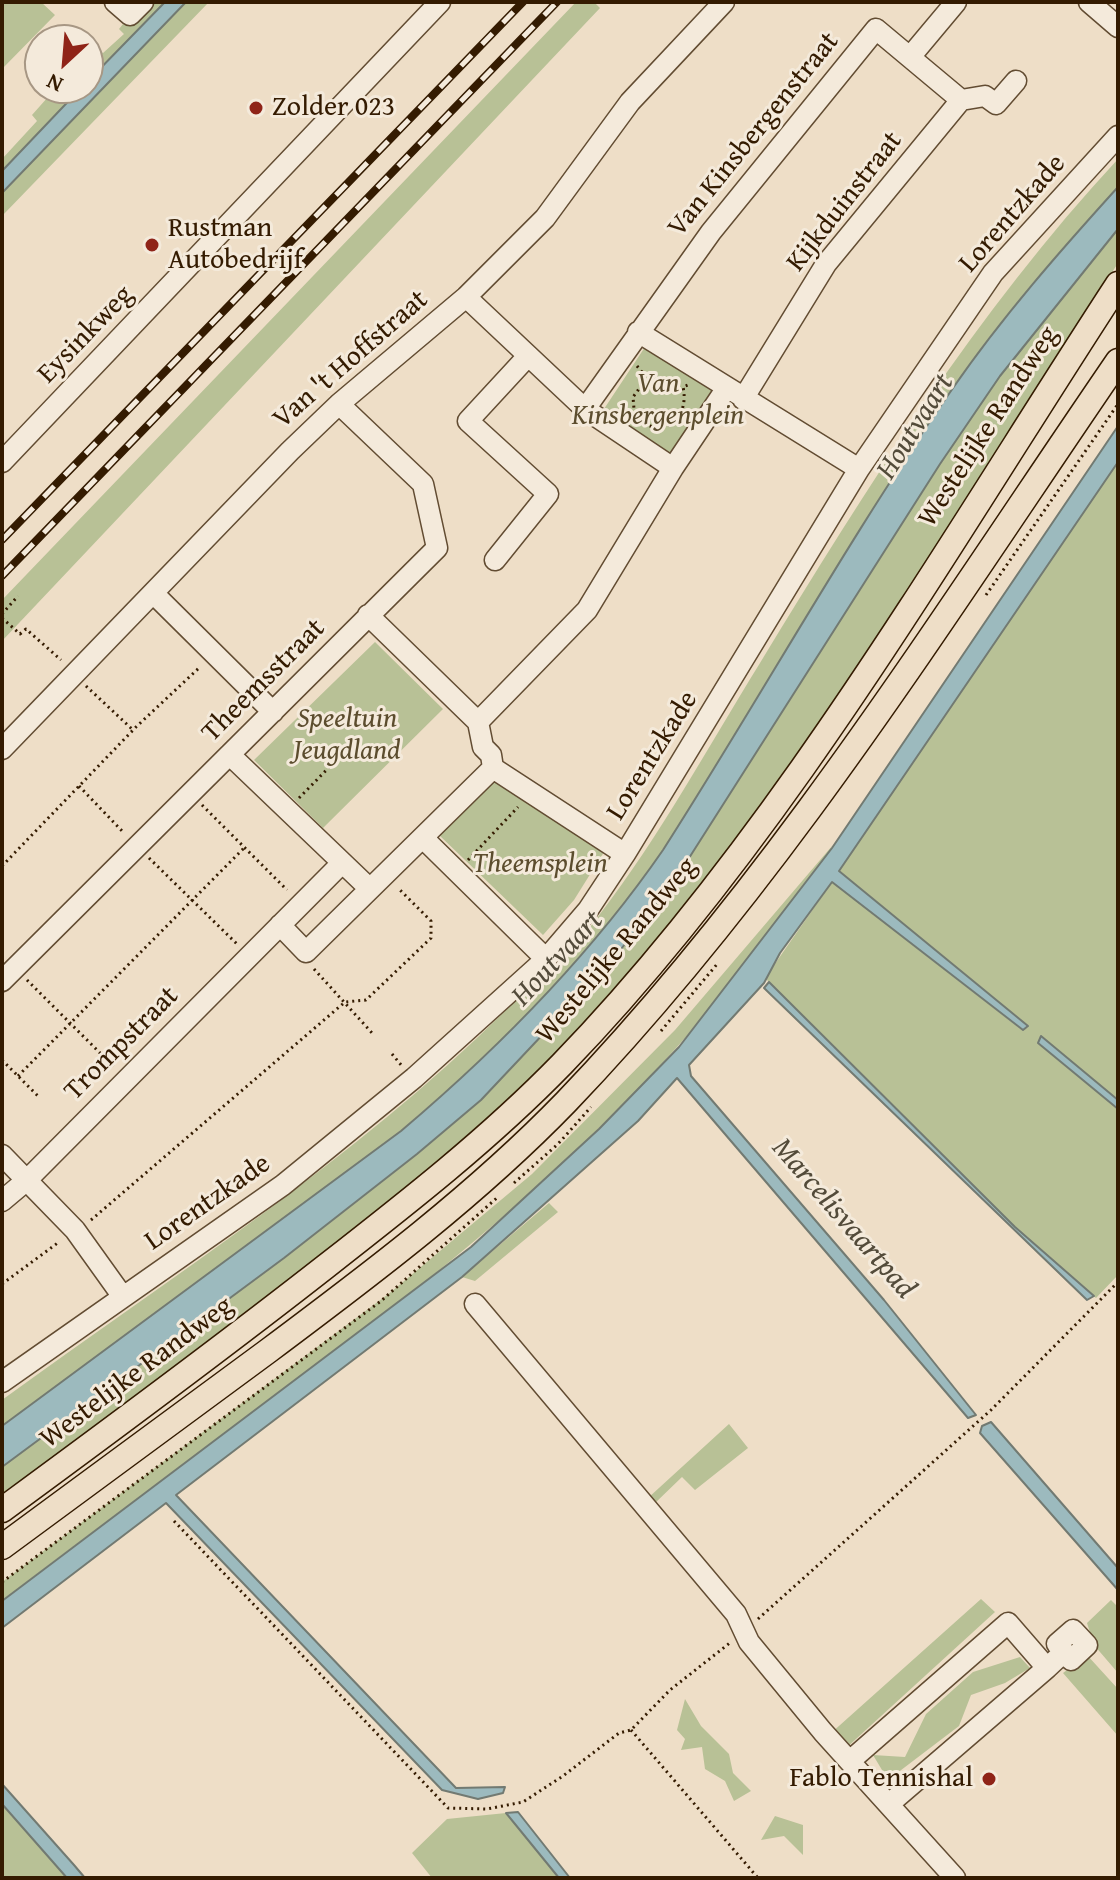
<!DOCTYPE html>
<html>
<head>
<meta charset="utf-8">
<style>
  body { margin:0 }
  #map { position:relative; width:1120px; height:1880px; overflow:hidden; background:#eedec7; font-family:"Gentium Book Plus",serif }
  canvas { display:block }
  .frame { position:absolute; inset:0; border:4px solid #341b01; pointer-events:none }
  .north { position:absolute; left:24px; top:24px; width:80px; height:80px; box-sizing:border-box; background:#f4eadb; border:2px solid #a79784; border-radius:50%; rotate:206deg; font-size:22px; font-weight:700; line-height:32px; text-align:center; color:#341b01 }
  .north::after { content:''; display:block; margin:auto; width:28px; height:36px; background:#8f2418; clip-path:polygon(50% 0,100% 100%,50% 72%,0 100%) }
</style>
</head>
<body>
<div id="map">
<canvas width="1120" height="1880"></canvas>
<div class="frame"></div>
<div class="north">N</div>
</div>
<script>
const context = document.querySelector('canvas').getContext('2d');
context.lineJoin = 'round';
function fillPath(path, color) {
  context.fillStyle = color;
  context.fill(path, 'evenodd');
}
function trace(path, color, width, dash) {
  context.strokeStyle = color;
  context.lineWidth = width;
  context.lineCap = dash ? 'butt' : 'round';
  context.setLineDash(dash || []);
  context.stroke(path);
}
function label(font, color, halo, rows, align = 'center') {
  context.font = font + ' "Gentium Book Plus",serif';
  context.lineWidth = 6;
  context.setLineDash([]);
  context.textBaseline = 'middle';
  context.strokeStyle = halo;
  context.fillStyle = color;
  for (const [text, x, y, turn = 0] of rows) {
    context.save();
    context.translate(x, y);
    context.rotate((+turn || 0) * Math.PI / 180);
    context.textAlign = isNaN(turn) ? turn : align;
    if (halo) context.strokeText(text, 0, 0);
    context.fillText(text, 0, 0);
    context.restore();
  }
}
fillPath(new Path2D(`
  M2,2H41L55,15L2,69Z
  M155,2H165L88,81V60L99,50L103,53L124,34L119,29L123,24L131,26Z
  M186,2H209L2,216V193Z
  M576,2H594L600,8L2,641V600Z
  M56,88H81L2,171V159L37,121L32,115Z
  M1118,159V187C1060,251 1002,316 953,388C849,537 761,697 663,850C590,956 499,1048 401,1131L2,1426V1400C174,1275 353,1161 505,1011C536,980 574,950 600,914C660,836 708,747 760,663C868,486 976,312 1118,159Z
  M1118,229V263C967,500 819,754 639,969C579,1042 504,1106 432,1167C294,1284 147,1388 2,1495V1467L284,1258L417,1154L481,1100L612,961L682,869L940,464L1000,376Z
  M645,347L715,391L671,456L602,412Z
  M1118,461V1100L1041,1037L1038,1043L1118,1109V1275L1096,1298L1015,1227L765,978L832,882L1022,1030L1028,1027L839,871Z
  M375,642L443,709L323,828L254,760Z
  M494,780L604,852L574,900L543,935L439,835Z
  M832,846C823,872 777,923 758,948C557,1218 265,1397 2,1601V1582L391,1292L532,1174L675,1030Z
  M549,1203L558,1212L475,1281L462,1277Z
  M729,1424L748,1448L695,1490L682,1477L653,1505L648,1498Z
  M981,1599L995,1612L845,1749L830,1734Z
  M1111,1600L1118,1607V1673L1094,1645L1087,1623Z
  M1087,1655L1118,1689V1736L1063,1673Z
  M1020,1657L1030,1668L1005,1683L971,1695L959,1726L888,1780L873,1755L905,1757L926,1714L973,1672Z
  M685,1699L701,1726L729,1754L733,1773L751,1791L734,1801L725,1781L705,1769L702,1747L681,1750L685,1739L677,1730Z
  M2,1804L67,1878H2Z
  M506,1813L559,1878H432L412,1853L447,1819Z
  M775,1816L803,1825V1855L784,1836L761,1840Z`), '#b8c196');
const water = new Path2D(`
  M165,2H186L2,193V171L81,88H88V81Z
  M1118,187V229L1000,376L940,464L682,869L612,961L481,1100L417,1154L284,1258L2,1467V1426L401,1131C499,1048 590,956 663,850C761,697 849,537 953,388C1002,317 1060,251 1118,187Z
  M1118,426V462L839,871L1028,1026L1023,1030L832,882L780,953L764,983L689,1065L691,1076L884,1300L976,1415L968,1418L677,1078L638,1121L462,1277L176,1495L456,1788L505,1787L503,1793L478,1799L442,1790L166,1503L2,1628V1601L471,1247L599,1129L679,1047L832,848Z
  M769,982L1015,1227L1094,1296L1087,1300L764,988Z
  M1041,1036L1118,1100V1109L1038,1043Z
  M991,1422L1118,1568V1590L980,1433L982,1426Z
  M2,1784L74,1865L85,1878H67L2,1804Z
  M518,1812L570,1878H559L506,1813Z`);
fillPath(water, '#9cbabe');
trace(water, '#727a72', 2);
const minor = new Path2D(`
  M115,2L130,15L143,2
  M1089,2L1118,27
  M910,57L956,2
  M961,100L985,96L996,104L1016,81
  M466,297L585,409L673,468
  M638,332L859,469
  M585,409L711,232L876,29L961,100L826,264L743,399
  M2,462L440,2
  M495,560L548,494L468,421L528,356
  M153,593L273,712
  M368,615L478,722L483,747L491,755L493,768L625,854
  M478,722L587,610L673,468L726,389
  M2,749L290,451L339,404L466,297L545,218L630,102L724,2
  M230,755L370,889
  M423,838L546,959
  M280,925L306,952L493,768
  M2,981L437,548L423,484L339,404
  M2,1155L75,1230L123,1297
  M2,1201L27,1180L342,863
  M475,1304L736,1614L749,1642L823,1732L955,1878
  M2,1382L283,1185L414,1078L546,959L588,910L625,854L859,469L993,273L1118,136
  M1047,1668L1064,1652L1071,1660L1087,1645L1073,1630L1057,1644L1064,1652
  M851,1760L1008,1623L1047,1668L889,1804`);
const major = new Path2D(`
  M2,1510C111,1430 219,1350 325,1267C407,1203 489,1139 562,1064C780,839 947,546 1118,284
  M2,1547C91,1481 180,1416 268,1351C371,1274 476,1195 566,1102C780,879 944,615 1118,361`);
trace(minor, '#624c32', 23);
trace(major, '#341b01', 27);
trace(new Path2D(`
  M637,366L647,378L633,397L634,409L643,425
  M644,424C671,436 689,413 683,387L688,385
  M986,595L1118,404
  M2,614L18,596
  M2,618L20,634L26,629L61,660
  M86,686L133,730
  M79,786L124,833
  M299,798L347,749
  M202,805L287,890
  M149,858L238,945
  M468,860L518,807
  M2,866L136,727L200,667
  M314,969L373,1034
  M27,980L115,1068
  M661,1031L718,963
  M392,1054L402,1066
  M2,1060L38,1096
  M18,1076L244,848
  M514,1183L558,1144L591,1107
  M91,1220L345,1002L366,1000L431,938V921L399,889
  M2,1284L59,1242
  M174,1521L448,1808L487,1809L523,1802L563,1776L619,1733L631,1730L670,1690L731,1642
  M2,1582L381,1301L499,1196
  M758,1619L991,1410L1118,1282
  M631,1730L758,1878`), '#341b01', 3, [2, 4]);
trace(minor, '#f4eadb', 20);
trace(major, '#eedec7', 24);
const rail = new Path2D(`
  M2,540L523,2
  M2,576L557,2`);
trace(rail, '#341b01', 8);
trace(rail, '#f4eadb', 5, [15]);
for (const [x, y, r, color] of [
  [256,108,8,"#8f2418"],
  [152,245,8,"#8f2418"],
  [989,1779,8,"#8f2418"]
]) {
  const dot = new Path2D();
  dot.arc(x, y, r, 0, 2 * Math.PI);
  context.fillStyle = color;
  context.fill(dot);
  trace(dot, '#f4eadb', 3);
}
label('28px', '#341b01', '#f4eadb', [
  ["Zolder 023",272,108],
  ["Rustman",168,229],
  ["Autobedrijf",168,261],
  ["Fablo Tennishal",973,1779,"right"]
], 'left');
label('28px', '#341b01', '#f4eadb', [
  ["Van Kinsbergenstraat",754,135,-51],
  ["Kijkduinstraat",845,202,-52],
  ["Lorentzkade",1013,214,-49],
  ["Eysinkweg",86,335,-46],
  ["Van 't Hoffstraat",351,360,-41],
  ["Westelijke Randweg",989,427,-57],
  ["Theemsstraat",264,681,-45],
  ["Lorentzkade",653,756,-58],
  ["Westelijke Randweg",617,951,-50],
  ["Trompstraat",122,1044,-45],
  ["Lorentzkade",208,1203,-35],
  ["Westelijke Randweg",137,1373,-37]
]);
label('italic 28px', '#5c4d2e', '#f4eadb', [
  ["Van",658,385],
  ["Kinsbergenplein",658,417],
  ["Speeltuin",347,720],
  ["Jeugdland",347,752],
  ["Theemsplein",540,865]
]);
label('italic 30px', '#534b3a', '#f4eadb', [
  ["Houtvaart",916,427,-58],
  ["Houtvaart",558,959,-47],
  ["Marcelisvaartpad",843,1219,49]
]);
</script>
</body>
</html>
